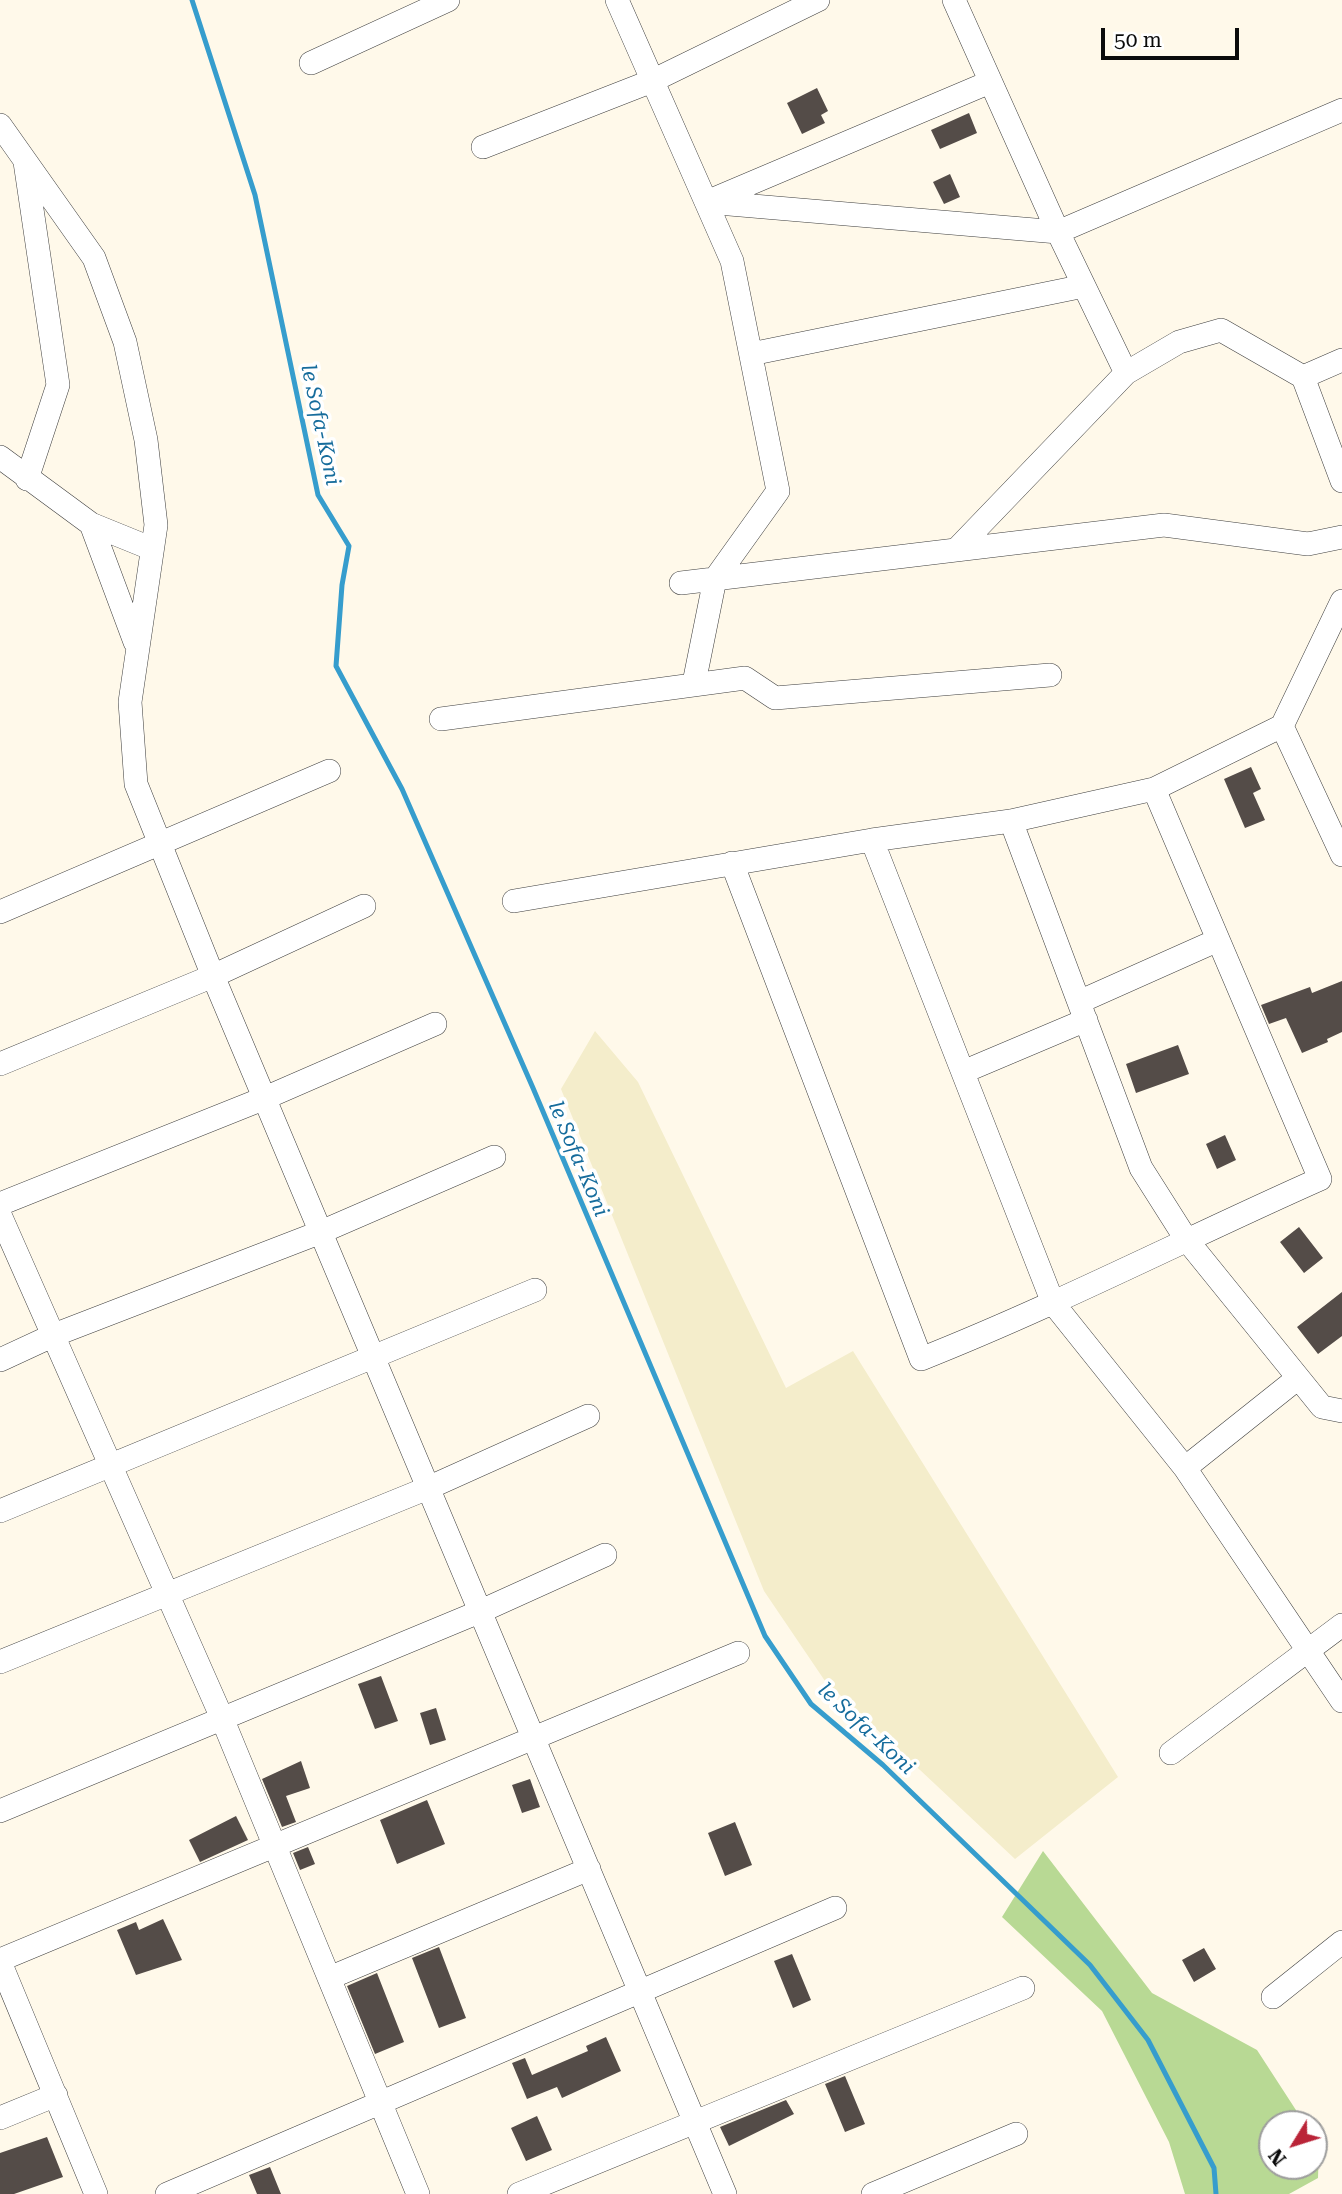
<!DOCTYPE html>
<html>
<head>
<meta charset="utf-8">
<style>
  body { margin:0 }
  #map { position:relative; width:1342px; height:2194px; overflow:hidden; background:#fff9ea; font-family:"Roboto Serif",serif }
  canvas { display:block }
  .north { position:absolute; left:1258px; top:2110px; width:70px; height:70px; box-sizing:border-box; background:#fff; border:2px solid #9d9d9d; border-radius:50%; rotate:232deg; font-size:19px; font-weight:700; line-height:28px; text-align:center; color:#0b0b0b }
  .north::after { content:''; display:block; margin:auto; width:24px; height:32px; background:#ba2438; clip-path:polygon(50% 0,100% 100%,50% 72%,0 100%) }
  .scale { position:absolute; left:1101px; top:28px; width:138px; height:32px; box-sizing:border-box; border:4px solid #0b0b0b; border-top:0; padding-left:9px; font-size:21px; line-height:24px; white-space:nowrap; color:#0b0b0b; -webkit-text-stroke:5px #fff; paint-order:stroke }
</style>
</head>
<body>
<div id="map">
<canvas width="1342" height="2194"></canvas>
<div class="north">N</div>
<div class="scale">50 m</div>
</div>
<script>
const context = document.querySelector('canvas').getContext('2d');
context.lineJoin = 'round';
function fillPath(path, color) {
  context.fillStyle = color;
  context.fill(path, 'evenodd');
}
function trace(path, color, width, dash) {
  context.strokeStyle = color;
  context.lineWidth = width;
  context.lineCap = dash ? 'butt' : 'round';
  context.setLineDash(dash || []);
  context.stroke(path);
}
function label(font, color, halo, rows, align = 'center') {
  context.font = font + ' "Roboto Serif",serif';
  context.lineWidth = 7;
  context.setLineDash([]);
  context.textBaseline = 'middle';
  context.strokeStyle = halo;
  context.fillStyle = color;
  for (const [text, x, y, turn = 0] of rows) {
    context.save();
    context.translate(x, y);
    context.rotate((+turn || 0) * Math.PI / 180);
    context.textAlign = isNaN(turn) ? turn : align;
    if (halo) context.strokeText(text, 0, 0);
    context.fillText(text, 0, 0);
    context.restore();
  }
}
fillPath(new Path2D(`
  M595,1031L638,1082L786,1388L853,1351L1118,1777L1015,1859L825,1681L764,1591L561,1089Z`), '#f4edcb');
fillPath(new Path2D(`
  M1043,1851L1152,1993L1257,2050L1305,2124H1272V2166H1314V2137L1319,2145L1318,2178L1289,2194H1185L1169,2142L1102,2011L1002,1917Z`), '#b8d994');
trace(new Path2D(`
  M192,0L255,195L318,495L349,546L342,585L336,666L402,789L533,1088L765,1636L811,1704L883,1765L1090,1965L1148,2040L1214,2168L1216,2194`), '#369dcd', 5);
fillPath(new Path2D(`
  M817,88L828,111L821,115L825,123L802,134L787,103Z
  M969,113L977,133L940,149L931,130Z
  M950,174L960,197L944,204L933,182Z
  M1251,767L1261,789L1253,793L1265,820L1245,828L1224,779Z
  M1342,981V1032L1327,1039L1328,1042L1302,1053L1286,1018L1269,1024L1261,1005L1310,987L1312,993Z
  M1178,1045L1189,1074L1136,1093L1126,1064Z
  M1225,1135L1236,1160L1217,1169L1206,1144Z
  M1299,1227L1323,1258L1304,1273L1280,1242Z
  M1342,1292V1336L1318,1354L1297,1327Z
  M381,1676L398,1721L375,1729L358,1684Z
  M436,1708L446,1740L430,1745L420,1713Z
  M301,1761L310,1788L286,1796L296,1822L282,1827L262,1779Z
  M530,1779L540,1807L522,1813L512,1785Z
  M427,1800L445,1844L397,1864L380,1820Z
  M236,1816L248,1840L200,1862L189,1840Z
  M735,1822L752,1865L725,1876L708,1833Z
  M308,1847L315,1864L300,1870L293,1853Z
  M163,1919L182,1960L136,1975L117,1930L136,1922L139,1930Z
  M439,1947L466,2018L439,2028L412,1958Z
  M1204,1948L1216,1969L1194,1982L1182,1960Z
  M792,1954L811,2000L793,2008L774,1961Z
  M377,1973L404,2042L375,2054L347,1986Z
  M606,2037L621,2071L562,2098L557,2087L527,2099L512,2063L525,2058L532,2075L588,2051L586,2046Z
  M845,2076L865,2124L845,2132L825,2084Z
  M786,2100L794,2114L729,2146L720,2127Z
  M537,2116L552,2150L526,2161L511,2128Z
  M47,2137L63,2177L14,2194H0V2153Z
  M270,2167L281,2194H257L249,2175Z`), '#544c48');
const minor = new Path2D(`
  M617,0L732,261L778,491L715,579L694,683
  M954,0L1058,232L1126,373
  M311,63L448,0
  M0,125L94,258L125,342L146,440L156,525L130,702L136,784L213,976L725,2194
  M483,147L652,81L818,0
  M25,162L58,385L27,479
  M709,201L990,82
  M706,202L1058,232L1342,110
  M751,354L1084,286
  M1303,377L1342,360
  M0,457L91,524L150,548
  M91,524L135,642
  M956,550L1126,373L1179,342L1221,330L1303,377L1342,481
  M681,583L1164,525L1308,544L1342,537
  M441,719L745,678L775,698L1050,675
  M1282,726L1342,855
  M1011,821L1141,1168L1186,1239L1322,1407L1342,1411
  M872,840L1053,1303L1185,1468L1342,1701
  M732,863L921,1359C1057,1305 1187,1238 1320,1179L1154,789
  M514,901L872,840L1011,821L1154,789L1282,726L1342,601
  M0,912L329,771
  M1079,1002L1218,940
  M0,1064L213,976L364,906
  M963,1072L1086,1020
  M0,1204L265,1098L435,1024
  M0,1215L222,1718L418,2194
  M0,1360L54,1335L321,1232L494,1157
  M1185,1468L1298,1378
  M0,1511L535,1290
  M0,1662L428,1488L588,1416
  M1171,1753L1342,1625
  M0,1811L479,1612L605,1555
  M0,1960L738,1653
  M0,1962L96,2194
  M329,1978L589,1869
  M1273,1997L1342,1942
  M0,2118L56,2095
  M167,2194L835,1908
  M519,2194L1023,1988
  M873,2194L1016,2134`);
trace(minor, '#3e3e3e', 24);
trace(minor, '#fff', 23);
label('italic 21px', '#166c9c', '#fff', [
  ["le Sofa-Koni",320,425,78],
  ["le Sofa-Koni",578,1159,67],
  ["le Sofa-Koni",866,1729,43]
]);
</script>
</body>
</html>
